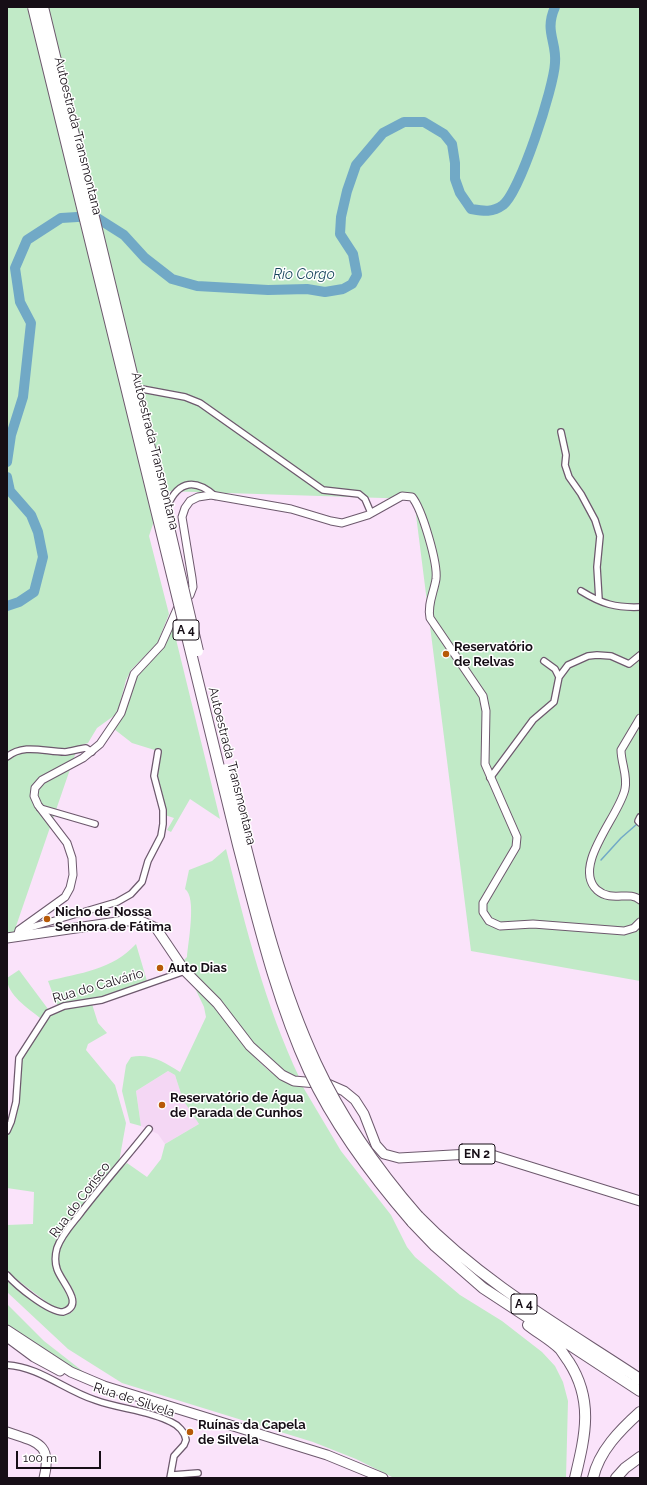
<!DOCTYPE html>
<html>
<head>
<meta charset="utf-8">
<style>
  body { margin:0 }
  #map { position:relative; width:647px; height:1485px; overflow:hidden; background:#fae3fa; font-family:Raleway,sans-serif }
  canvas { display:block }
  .frame { position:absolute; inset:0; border:8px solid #160e16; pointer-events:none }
  .scale { position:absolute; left:16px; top:1451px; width:85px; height:18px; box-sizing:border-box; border:2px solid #160e16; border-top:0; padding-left:5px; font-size:12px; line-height:14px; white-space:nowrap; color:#160e16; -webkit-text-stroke:3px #fff; paint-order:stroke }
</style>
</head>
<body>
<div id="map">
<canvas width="647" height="1485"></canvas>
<div class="frame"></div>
<div class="scale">100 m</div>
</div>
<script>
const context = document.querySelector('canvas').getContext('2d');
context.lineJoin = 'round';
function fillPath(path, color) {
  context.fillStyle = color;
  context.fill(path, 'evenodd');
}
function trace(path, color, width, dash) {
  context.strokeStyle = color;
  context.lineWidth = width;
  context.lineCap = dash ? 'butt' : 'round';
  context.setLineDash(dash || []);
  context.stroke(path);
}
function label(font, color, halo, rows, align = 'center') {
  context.font = font + ' Raleway,sans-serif';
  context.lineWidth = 3;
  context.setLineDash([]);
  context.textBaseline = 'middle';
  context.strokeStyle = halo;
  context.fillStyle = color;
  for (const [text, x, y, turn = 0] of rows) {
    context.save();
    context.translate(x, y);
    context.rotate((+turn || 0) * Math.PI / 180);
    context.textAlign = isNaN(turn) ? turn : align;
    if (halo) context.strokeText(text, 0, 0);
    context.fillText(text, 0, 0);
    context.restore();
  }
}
fillPath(new Path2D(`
  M168,1071L175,1075L183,1100L199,1124L165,1144L158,1134L141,1126L136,1091Z`), '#f4d7f4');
fillPath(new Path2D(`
  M7,7H640V981L471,951L414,499L164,491L149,536L169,614L157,644L131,670L126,680L119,707L115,715L97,728L88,743L78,746L13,935L7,937Z
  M173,627L220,819L190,799L171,832L167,830L174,818L165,815L157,779L161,752L132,743L114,729L125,710L136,678L145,666L165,646Z
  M226,849C246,928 265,1005 300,1079L291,1077L266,1059L183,961L187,957C188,943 197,897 185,889L189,870L212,861Z
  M136,944L147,981L98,999L57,1005L48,981C80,973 112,970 136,944Z
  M19,970L48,1009L40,1018C28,1008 7,995 7,978Z
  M194,986H195C202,993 210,1000 216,1008C240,1037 263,1080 303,1087L341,1151L391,1215L407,1247L415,1257L460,1295L502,1321L542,1352L555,1366L563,1382L568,1401L566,1478H394L356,1459L313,1442L122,1383L68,1349L7,1292V1278C19,1288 57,1325 72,1312C76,1308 77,1303 76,1298C69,1273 48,1270 65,1238L118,1170L127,1163L147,1177L161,1159L165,1144L199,1124L183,1100L175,1075L168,1071L136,1091L141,1126L130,1123L122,1091L126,1065L131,1057C151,1053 165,1063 180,1072L206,1017L204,1007Z
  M92,1004L98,1023L107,1033L88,1044L86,1050L115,1085L126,1123L119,1162L76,1213L59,1237L54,1269L71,1303L68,1307L58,1309L53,1307L7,1272V1225L33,1224L34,1192L7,1188V1135L14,1123L19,1094L20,1061L49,1014L62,1009Z
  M7,1304L44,1341L85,1373C58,1361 30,1343 7,1324Z`), '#c1eac7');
trace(new Path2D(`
  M601,860L621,838L637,824`), '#71a9c6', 1.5);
trace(new Path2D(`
  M7,462L11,435L23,397L31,323L20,302L15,268L27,240L61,218L94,216L124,235L145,258L172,279L197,286L268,290L307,289L325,292L343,289L352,284L357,275L353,254L340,234L341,217L347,191L356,165L383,133L404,122H424L444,134L452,144L455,163V179L460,193L471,209C483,211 492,213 503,205C520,192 554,87 555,63C557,41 544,32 555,7
  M7,477L10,491L31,515L38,532L43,557L34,592L19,602L7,606`), '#71a9c6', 10);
const minor = new Path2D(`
  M142,389L185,397L200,403L323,490L359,494L365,499L371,513
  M561,432L566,455L565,465L569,477L581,494L595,520L600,536L597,567L599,600
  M168,505C179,480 196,479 215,496
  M581,591C602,604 616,608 640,607
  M544,661L555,669L559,677
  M7,757C24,743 45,752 65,752C72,751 79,749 86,748L92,752
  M490,778L533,720L554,702L559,677L568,665L588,656L597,655L611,656L629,664L640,655
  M40,808L95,824
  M640,817L638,821L640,823
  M22,930L117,902L131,894L142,882L148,861L161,836L163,824V810L154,776L158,752
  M7,1131L11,1122L16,1102L19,1058L48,1013L64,1006L102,1000L185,971
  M7,1275C17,1286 48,1312 63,1312C86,1305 61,1282 57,1269C55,1263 55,1255 57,1248C61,1236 71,1225 79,1215C101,1186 126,1158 149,1129
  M7,1365C40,1367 64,1390 95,1400C119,1409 148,1410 171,1422C178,1425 185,1432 186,1440L184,1445L174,1456L170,1478
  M172,1475L198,1473`);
const tertiary = new Path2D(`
  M640,718L621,750C621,763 628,776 625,789C620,815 571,866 597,890C612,903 629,890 640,900
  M17,937L19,930L65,897L70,888L73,875L72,858L67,843L38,805L34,796L35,788L42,780L83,758L100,744L121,713L134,674L161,645L177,609L190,595L193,587L192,578L182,517L185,508L190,501L198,497L211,495L291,509L331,521L342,523L368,515L402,496L412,497C422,509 438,563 436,579C434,592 427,605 430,618L483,696L486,711L485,764L517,837L516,847L483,903V912L489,921L500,926L533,924L624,931L634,928L640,922`);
const primary = new Path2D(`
  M7,938L124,921H141L156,928L185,971L217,1003L250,1046L282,1075L294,1081L328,1084L344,1091L355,1100L364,1114L376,1145L384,1154L399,1158L470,1154L492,1155L640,1201
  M7,1432C35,1442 53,1442 44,1478`);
const trunk = new Path2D(`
  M7,1330L71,1372L104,1386L327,1455L383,1478
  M7,1337L34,1357L60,1371`);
const motorway = new Path2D(`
  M418,1216C483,1283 563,1328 640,1379
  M412,1222L435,1246L483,1288L640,1391
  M528,1325C538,1333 551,1340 560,1349C563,1353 566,1358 569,1362C594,1401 585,1436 575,1478
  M593,1478C599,1451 620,1430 640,1412
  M616,1478L625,1468L640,1457`);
trace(minor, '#6d596d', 8);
trace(tertiary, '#6d596d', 9);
trace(primary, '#6d596d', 11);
trace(trunk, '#6d596d', 11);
trace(motorway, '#6d596d', 12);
trace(minor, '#fff', 5.5);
trace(tertiary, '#fff', 7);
trace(primary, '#fff', 9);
trace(trunk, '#fff', 9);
trace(motorway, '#fff', 10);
const motorwayBridge = new Path2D(`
  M33,7L238,845C258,921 276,999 309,1071C335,1126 372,1176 412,1222
  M43,7L164,506L198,651
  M226,769C252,868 273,971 316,1063C342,1119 378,1170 418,1216`);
trace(motorwayBridge, '#6d596d', 12, []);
trace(motorwayBridge, '#fff', 10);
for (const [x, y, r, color] of [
  [446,654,4,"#b75a07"],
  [47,919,4,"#b75a07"],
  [160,968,4,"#b75a07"],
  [162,1105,4,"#b75a07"],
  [190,1432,4,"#b75a07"]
]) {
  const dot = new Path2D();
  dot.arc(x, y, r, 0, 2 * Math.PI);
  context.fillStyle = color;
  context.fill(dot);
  trace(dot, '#fff', 1.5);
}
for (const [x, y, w] of [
  [186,630,26],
  [477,1154,36],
  [524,1304,26]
]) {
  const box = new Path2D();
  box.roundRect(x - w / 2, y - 10, w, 20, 3);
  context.fillStyle = '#fff';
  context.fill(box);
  trace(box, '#160e16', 1);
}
label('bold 12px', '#160e16', null, [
  ["A 4",186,630],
  ["EN 2",477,1154],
  ["A 4",524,1304]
]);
label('13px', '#160e16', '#fff', [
  ["Autoestrada Transmontana",78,136,76],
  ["Autoestrada Transmontana",155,451,76],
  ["Autoestrada Transmontana",232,766,76],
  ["Rua do Calvário",98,986,-16],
  ["Rua do Corisco",80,1200,-53],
  ["Rua de Silvela",134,1400,18]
]);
label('bold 13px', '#160e16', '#fff', [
  ["Reservatório",454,647],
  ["de Relvas",454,662],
  ["Nicho de Nossa",55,912],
  ["Senhora de Fátima",55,927],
  ["Auto Dias",168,968],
  ["Reservatório de Água",170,1098],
  ["de Parada de Cunhos",170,1113],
  ["Ruínas da Capela",198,1425],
  ["de Silvela",198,1440]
], 'left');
label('italic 14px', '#18465c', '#fff', [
  ["Rio Corgo",304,275]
]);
</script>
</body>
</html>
